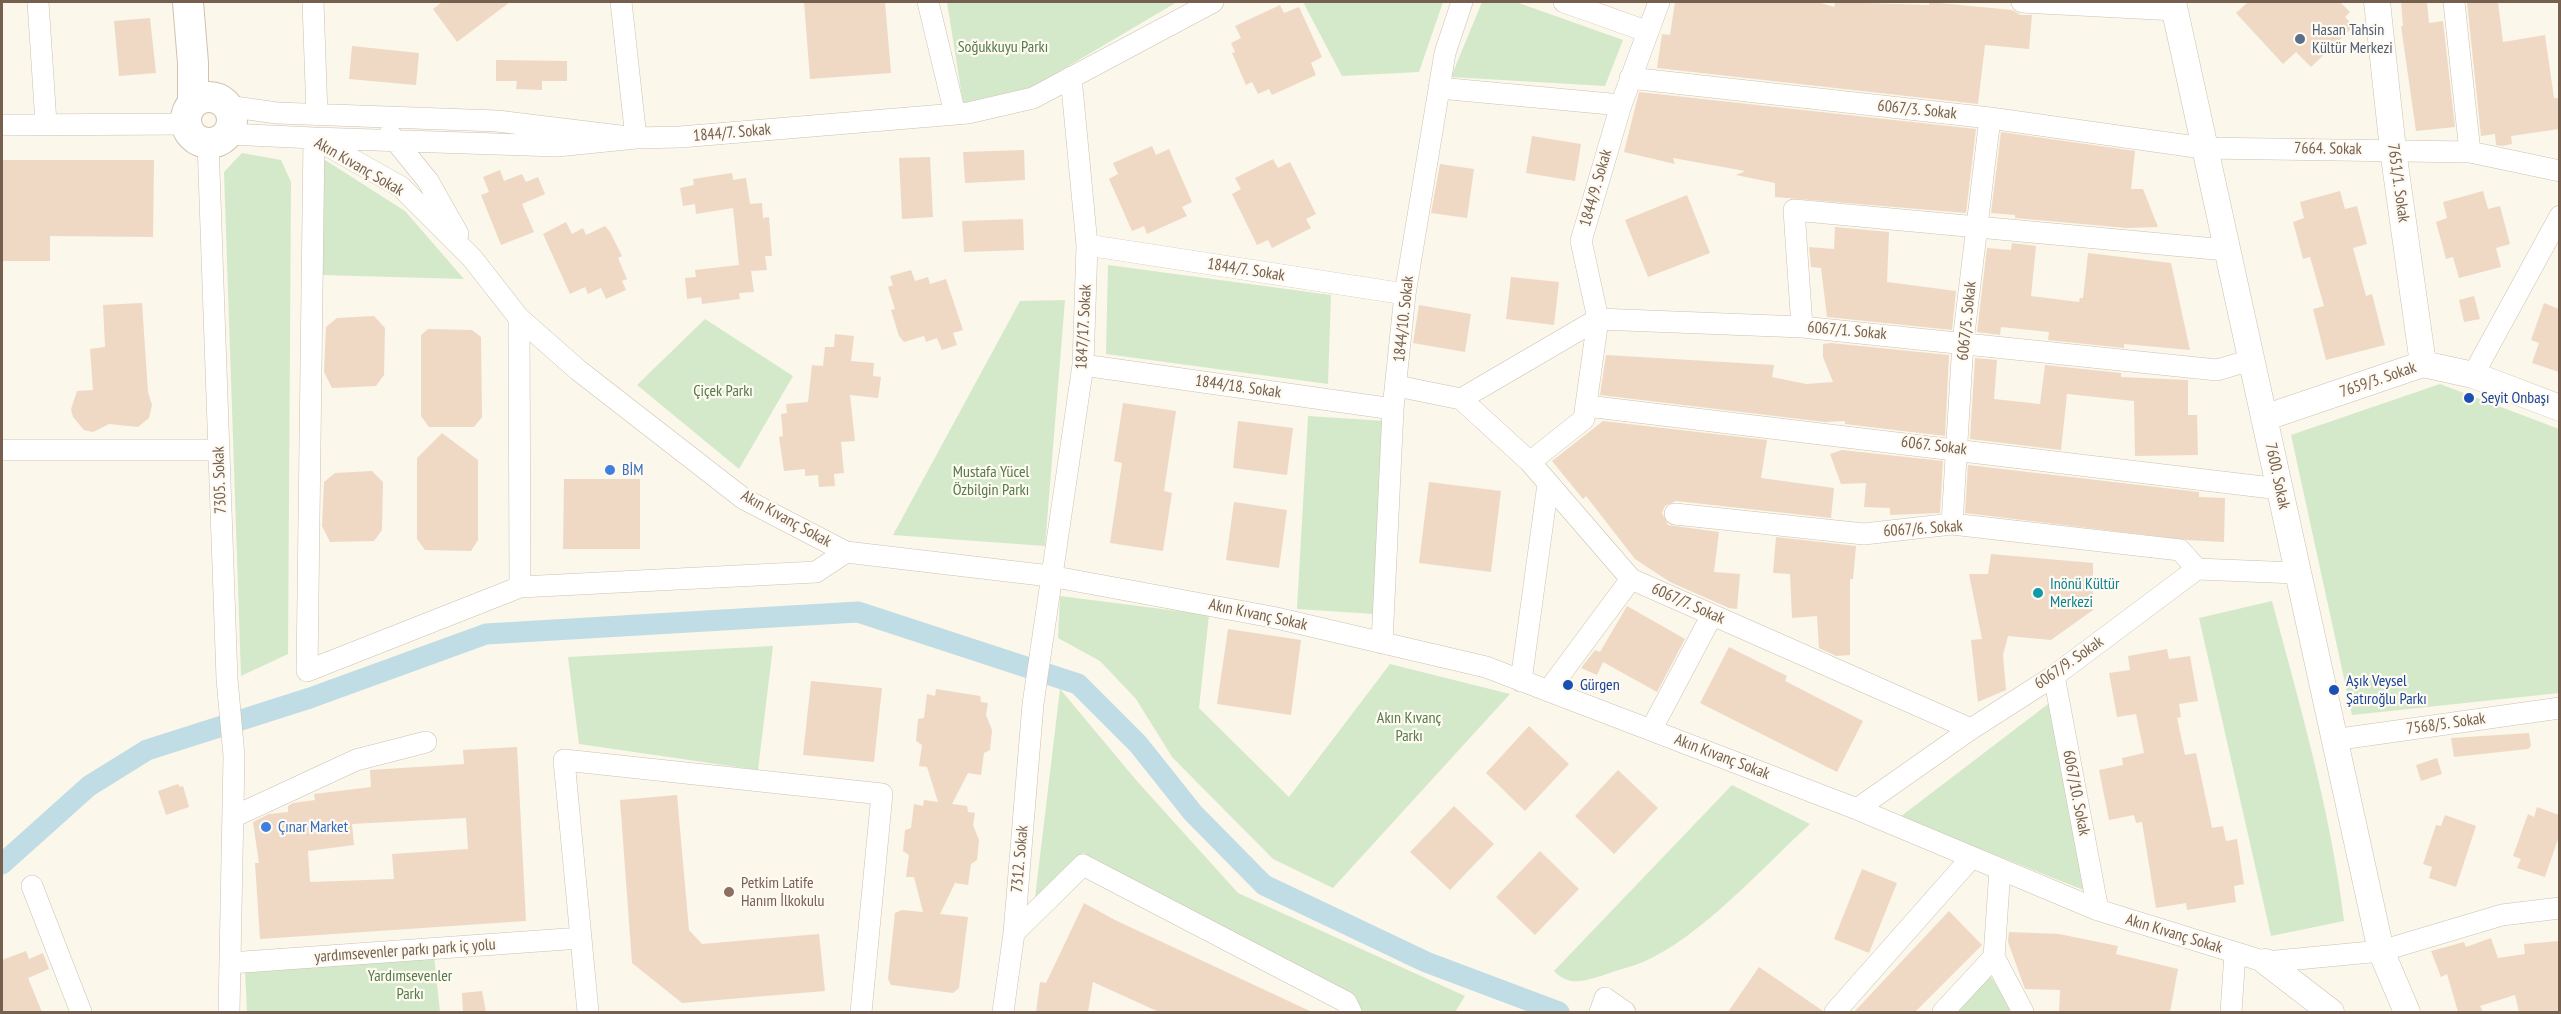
<!DOCTYPE html>
<html>
<head>
<meta charset="utf-8">
<style>
  body { margin:0 }
  #map { position:relative; width:2561px; height:1014px; overflow:hidden; background:#fbf7eb; font-family:"PT Sans Narrow",sans-serif }
  canvas { display:block }
  .frame { position:absolute; inset:0; border:3px solid #75604f; pointer-events:none }
</style>
</head>
<body>
<div id="map">
<canvas width="2561" height="1014"></canvas>
<div class="frame"></div>
</div>
<script>
const context = document.querySelector('canvas').getContext('2d');
context.lineJoin = 'round';
function fillPath(path, color) {
  context.fillStyle = color;
  context.fill(path, 'evenodd');
}
function trace(path, color, width, dash) {
  context.strokeStyle = color;
  context.lineWidth = width;
  context.lineCap = dash ? 'butt' : 'round';
  context.setLineDash(dash || []);
  context.stroke(path);
}
function label(font, color, halo, rows, align = 'center') {
  context.font = font + ' "PT Sans Narrow",sans-serif';
  context.lineWidth = 4.5;
  context.setLineDash([]);
  context.textBaseline = 'middle';
  context.strokeStyle = halo;
  context.fillStyle = color;
  for (const [text, x, y, turn = 0] of rows) {
    context.save();
    context.translate(x, y);
    context.rotate((+turn || 0) * Math.PI / 180);
    context.textAlign = isNaN(turn) ? turn : align;
    if (halo) context.strokeText(text, 0, 0);
    context.fillText(text, 0, 0);
    context.restore();
  }
}
fillPath(new Path2D(`
  M947,2H1177L1033,87L963,103Z
  M1303,2H1443L1419,72L1342,76Z
  M1482,2H1516L1623,40L1605,86L1451,77Z
  M242,153L281,160L291,182L288,654L241,676L224,172Z
  M322,158L405,211L464,279L321,275Z
  M1108,265L1331,295L1328,384L1106,354Z
  M1065,300L1045,546L893,535L1020,301Z
  M705,319L793,376L739,469L637,385Z
  M2440,384L2559,429V693L2352,715L2291,435Z
  M1308,416L1385,421L1374,614L1297,609Z
  M1060,596L1209,615L1199,708L1289,797L1390,664L1510,694L1333,888L1273,859L1172,757L1136,699L1100,661L1058,638Z
  M2272,601C2300,706 2331,812 2344,921L2271,936L2199,618Z
  M773,646L758,770L579,744L568,657Z
  M1060,689L1136,780L1238,893L1465,996L1455,1012H1360L1361,1010L1349,995L1083,853L1035,898Z
  M2052,701L2091,893L1900,817Z
  M1732,785L1810,824C1763,867 1701,937 1643,962C1631,967 1617,970 1604,975C1584,981 1569,987 1554,971Z
  M434,956L440,1012H247L245,971Z
  M1990,975L2013,1012H1956Z`), '#d4e9ca');
trace(new Path2D(`
  M2,864L89,786L147,750L310,698L486,634L858,612L1078,684L1138,744L1193,813L1264,885L1426,962L1559,1012`), '#c0dce4', 21);
fillPath(new Path2D(`
  M442,2H510L457,42L433,9Z
  M804,2H885L891,73L810,79Z
  M1675,2H1818L1834,7L1835,2L1929,5V2L2012,10L2021,15H2032L2029,49L1985,45L1978,104L1657,68L1662,34L1670,35Z
  M2248,2H2340L2350,12L2345,17L2354,26L2311,67L2296,52L2283,64L2236,13Z
  M2401,2H2427L2429,23L2443,21L2455,127L2416,131L2401,26H2403Z
  M2467,2H2498L2503,42L2545,35L2554,98H2559V129L2511,136L2512,144L2502,146L2496,145L2495,134L2481,136Z
  M1280,5L1284,13L1299,7L1322,57L1311,63L1316,75L1272,95L1269,89L1258,94L1252,82L1246,85L1232,53L1235,52L1231,43L1241,38L1235,26Z
  M150,18L156,73L119,76L114,21Z
  M352,46L419,53L416,85L349,79Z
  M496,60L567,61V81H542V90L516,89L517,81H496Z
  M1639,92L1976,129L1966,213L1775,197V183L1736,175L1745,171L1673,158L1675,164L1624,152Z
  M2001,132L2135,151L2131,189H2143L2158,227L2127,228L2015,218V215L1991,213Z
  M1532,136L1581,144L1575,181L1526,173Z
  M1152,146L1156,155L1169,149L1192,202L1182,207L1187,216L1147,234L1144,226L1132,231L1109,179L1118,174L1113,163Z
  M1024,150L1025,180L965,183L963,152Z
  M930,157L933,217L902,219L899,158Z
  M1273,159L1278,168L1290,162L1316,214L1306,219L1311,228L1272,248L1268,240L1257,245L1232,194L1241,189L1235,178Z
  M2,160H154L153,237L50,236V261H2Z
  M1440,164L1474,169L1467,218L1431,213Z
  M500,170L504,181L522,174L526,182L538,177L545,194L522,204L534,232L501,245L481,195L489,192L483,177Z
  M732,173L733,180L746,178L750,204L762,203L763,218L769,217L772,256H765L767,270L751,271L754,292L739,293L740,299L702,304L701,297L687,299L685,278L696,277L695,270L739,265L733,208L696,214L695,204L683,206L680,188L694,185L693,179Z
  M2340,191L2345,209L2357,206L2367,244L2353,248L2366,296L2372,294L2385,345L2326,360L2313,309L2324,306L2310,257L2303,259L2293,222L2304,218L2300,202Z
  M2483,191L2488,209L2500,206L2510,244L2496,248L2501,267L2459,278L2453,257L2446,259L2436,222L2447,218L2443,202Z
  M1687,195L1710,253L1648,277L1625,220Z
  M1023,219L1024,250L964,252L962,221Z
  M566,222L572,234L583,228L586,235L605,226L610,232L622,256L618,258L627,279L622,281L626,290L606,299L601,288L588,294L585,287L570,294L543,234Z
  M1835,227L1889,232L1887,282L1956,291L1952,330L1827,317L1821,268L1811,267L1809,247L1834,249Z
  M2012,243L2036,246L2031,296L2079,302L2080,298H2083L2088,253L2171,263L2190,350L2124,344V348L2048,340L2049,332L2001,327L2000,335L1977,332L1987,248L2011,250Z
  M911,270L915,281L928,277L930,284L946,279L963,330L953,333L957,345L942,350L937,338L926,342L924,336L904,342L899,336L891,310L895,309L888,287L893,285L890,276Z
  M1511,277L1559,282L1554,325L1506,319Z
  M2474,296L2480,319L2464,322L2459,300Z
  M142,303L148,392L152,405L149,418L138,427L109,424L93,432L84,430L73,417L71,409L77,391L93,390L90,349L105,347L103,305Z
  M2544,303L2559,309V372L2532,363L2539,343L2531,340Z
  M1419,305L1471,314L1465,352L1413,343Z
  M374,316L385,328L384,375L376,386L332,388L324,372L326,327L337,318Z
  M428,329L472,330L481,337L482,417L474,427H429L421,416V335Z
  M835,334L854,336L851,361L874,363L873,376L881,377L878,398L850,395L855,441L841,442L844,473L834,474L835,486L819,487L818,475L805,476V469L784,471L779,437L783,436L781,414L787,413L786,404L808,402L812,365L823,366L825,347H834Z
  M1831,343L1949,355L1945,436L1845,424V421L1825,422L1600,395L1606,355L1774,365L1772,377L1806,384L1833,382L1823,357V344Z
  M1975,358L1997,360L1994,399L2040,404L2045,365L2121,373V377L2188,380V415H2197L2198,455L2135,456L2134,401L2067,394L2061,450L1970,439Z
  M1123,403L1176,411L1164,491L1172,493L1163,551L1110,543L1122,463L1114,461Z
  M1238,421L1293,428L1287,475L1233,468Z
  M1603,421L1767,440L1761,478L1834,488L1831,518L1676,501L1665,506L1662,513L1668,525L1719,532L1714,572L1740,574L1737,609L1729,608L1670,582L1635,559L1586,496L1583,499L1552,461Z
  M442,433L478,460V540L471,551L425,550L417,539V458Z
  M1842,450L1943,461L1940,513L1890,515V508L1864,507L1866,483L1841,484L1830,454Z
  M1968,465L2199,492V497L2225,498L2224,542L2187,540L1965,513Z
  M372,471L383,482L382,530L374,541L330,542L322,526L324,482L335,473Z
  M564,479H640V549H563Z
  M1429,482L1501,491L1491,572L1419,563Z
  M1234,502L1287,510L1279,568L1226,560Z
  M1776,537L1856,546L1853,579H1850V655L1836,656L1819,648L1817,616L1792,618L1790,574L1773,573Z
  M1991,554L2093,563V610L2051,640L2008,636L2003,655L2006,690L1978,702L1971,640L1982,639L1969,574H1988Z
  M1627,606L1685,639L1657,692L1603,662L1597,675L1581,668L1595,650L1600,652Z
  M1228,629L1301,640L1291,715L1217,704Z
  M1729,647L1787,676L1785,681L1863,721L1837,772L1700,703Z
  M2167,649L2169,659L2190,656L2198,701L2179,704L2181,717L2177,718L2185,755L2196,753L2212,828L2223,826L2226,841L2237,839L2244,884L2234,886L2236,902L2187,910L2186,903L2156,908L2142,822L2136,823L2134,815L2109,820L2099,770L2123,765L2122,758L2144,753L2136,714L2117,717L2109,673L2130,670L2128,656Z
  M811,681L882,688L874,762L803,755Z
  M936,689L980,696L981,702L988,703L986,715L992,730L990,750L984,753L981,775L968,773L952,804L967,806L968,812L975,813L973,825L979,840L977,860L971,864L968,885L955,883L940,914L968,917L959,988L953,993L891,985L888,979L895,913L902,910L923,912L914,877H906L909,855L903,851L905,830L911,828L914,804L923,806L924,800L938,802L927,767L919,766L922,745L916,741L918,719L924,718L927,694L935,696Z
  M1529,726L1569,764L1525,811L1486,773Z
  M2529,733L2531,746L2528,749L2454,757L2451,738Z
  M517,747L526,921L260,939L255,863H259L253,822L269,814L288,812V806L293,803L315,800L314,794L371,787L370,770L464,764L463,750ZM466,818L468,849L392,854L394,879L310,882L308,851L354,845L352,824Z
  M2437,758L2442,774L2421,781L2416,765Z
  M1618,770L1658,808L1614,854L1575,816Z
  M178,784L180,787L183,786L189,807L166,815L158,791Z
  M677,795L689,930L702,944L819,934L825,991L682,1003L632,963L620,800Z
  M1454,806L1494,844L1450,890L1410,852Z
  M2537,807L2559,815V836L2545,877L2517,868L2521,859L2513,856L2528,814L2534,817Z
  M2445,815L2476,826L2456,887L2429,878L2432,867L2423,864L2436,825L2441,826Z
  M1540,851L1579,889L1535,935L1496,897Z
  M1862,869L1897,883L1869,953L1834,939Z
  M1084,903L1115,920L1312,1012H1159L1093,982L1088,1012H1036L1040,982L1046,983Z
  M1949,911L1982,945L1915,1012H1854Z
  M2009,932L2059,934L2118,946L2116,954L2178,969L2170,1012H2059L2060,990L2025,989L2008,942Z
  M2491,938L2498,958L2525,954L2524,944L2559,941V1012H2519L2515,995L2480,1006L2483,1012H2458L2447,974L2441,977L2431,951L2464,942L2466,947Z
  M26,951L29,959L43,953L49,969L28,978L42,1012H2V960Z
  M1759,967L1823,1011V1012H1728Z
  M482,991L486,1012H463L462,993Z`), '#efd9c5');
const minor = new Path2D(`
  M38,2L46,123
  M313,2L317,115
  M621,2L636,138
  M928,2L955,114
  M1564,2L1646,31
  M2022,2L2175,10
  M2454,2L2470,152
  M1630,78L1990,118L2203,148L2470,152L2560,171
  M1439,88L1621,105
  M227,106L277,113L497,121L636,138L680,137L968,113L1033,98L1213,2
  M2,125L187,124
  M228,134L314,138L401,187L472,258L519,318L578,370L744,499L846,552L1050,576L1272,617L1486,667L1857,809L2098,910L2266,962L2381,951L2502,915L2560,908
  M390,134L428,181L458,234
  M208,143L227,679L234,756L229,1012
  M1087,245L1405,294
  M519,318L520,587L816,572L846,552
  M1802,327L1794,210L2226,250
  M1083,365L1393,409
  M2473,375L2560,216
  M1397,386L1461,399
  M1461,399L1598,319L1802,327L2217,370L2251,360
  M1461,399L1530,462L1631,579L1971,729
  M1587,406L2280,489
  M2,450H219
  M1530,462L1584,419L1598,319L1581,241L1621,105L1659,2
  M1675,514L1864,534L1952,524L2180,550L2197,569
  M1952,524L1963,342L1990,118
  M520,587L307,671L314,138L557,146L636,138
  M1382,643L1393,409L1405,294L1445,53L1462,2
  M2054,676L2098,910
  M1521,681L1548,484
  M1548,691L1631,579
  M1651,730L1712,615
  M2333,740L2560,708
  M1857,809L1971,729L2054,676L2197,569L2296,573
  M233,817L356,760L426,742
  M32,886L81,1012
  M1014,933L1083,865L1346,1002L1351,1012
  M1994,957L2023,1012
  M230,963L581,938
  M588,1012L564,760L882,794L861,1012
  M1003,1012L1014,933L1033,704L1083,365L1087,245L1071,77
  M1600,1012L1605,998L1625,1012
  M1835,1012L1972,857
  M1943,1012L1994,957L2000,869
  M2231,1012L2235,953`);
const tertiary = new Path2D(`
  M2173,2L2381,951L2407,1012
  M2377,2L2393,150L2423,364
  M2264,418L2423,364L2473,375L2560,408
  M2266,962L2331,1012`);
const secondary = new Path2D(`
  M188,2L193,63V103
  M186 120a23 23 0 1 1 46 0a23 23 0 1 1-46 0Z`);
trace(minor, '#cdc0b1', 22);
trace(tertiary, '#cdc0b1', 27);
trace(secondary, '#d0c1af', 32);
trace(minor, '#fff', 21);
trace(tertiary, '#fff', 26);
trace(secondary, '#fff', 30);
for (const [x, y, r, color] of [
  [2300,39,6,"#5c6f8a"],
  [2469,398,6,"#1a4fb4"],
  [610,470,6,"#3f7fe0"],
  [2038,593,6,"#0f9aa8"],
  [1568,685,6,"#1a4fb4"],
  [2334,690,6,"#1a4fb4"],
  [266,827,6,"#3f7fe0"],
  [729,892,6,"#8d6e63"]
]) {
  const dot = new Path2D();
  dot.arc(x, y, r, 0, 2 * Math.PI);
  context.fillStyle = color;
  context.fill(dot);
  trace(dot, '#fefaf2', 2);
}
label('16px', '#4e5e75', '#fefaf2', [
  ["Hasan Tahsin",2312,30],
  ["Kültür Merkezi",2312,48]
], 'left');
label('16px', '#537a48', '#fefaf2', [
  ["Soğukkuyu Parkı",1003,47],
  ["Çiçek Parkı",723,391],
  ["Mustafa Yücel",991,472],
  ["Özbilgin Parkı",991,490],
  ["Akın Kıvanç",1409,718],
  ["Parkı",1409,736],
  ["Yardımsevenler",410,976],
  ["Parkı",410,994]
]);
label('16px', '#75604f', '#fefaf2', [
  ["6067/3. Sokak",1917,110,6],
  ["1844/7. Sokak",732,133,-5],
  ["7664. Sokak",2328,149,1],
  ["Akın Kıvanç Sokak",359,167,30],
  ["7651/1. Sokak",2398,183,82],
  ["1844/9. Sokak",1596,188,-74],
  ["1844/7. Sokak",1246,270,9],
  ["1844/10. Sokak",1404,319,-84],
  ["6067/5. Sokak",1967,321,-84],
  ["1847/17. Sokak",1084,327,-87],
  ["6067/1. Sokak",1847,331,5],
  ["7659/3. Sokak",2378,380,-19],
  ["1844/18. Sokak",1238,387,8],
  ["6067. Sokak",1934,446,7],
  ["7600. Sokak",2277,476,78],
  ["7305. Sokak",220,480,-92],
  ["Akın Kıvanç Sokak",786,519,29],
  ["6067/6. Sokak",1923,529,-4],
  ["6067/7. Sokak",1688,604,24],
  ["Akın Kıvanç Sokak",1258,615,12],
  ["6067/9. Sokak",2069,663,-35],
  ["7568/5. Sokak",2446,724,-8],
  ["Akın Kıvanç Sokak",1722,757,21],
  ["6067/10. Sokak",2076,793,79],
  ["7312. Sokak",1020,859,-85],
  ["Akın Kıvanç Sokak",2174,934,17],
  ["yardımsevenler parkı park iç yolu",405,951,-4]
]);
label('16px', '#164399', '#fefaf2', [
  ["Seyit Onbaşı",2481,398],
  ["Aşık Veysel",2346,681],
  ["Şatıroğlu Parkı",2346,699],
  ["Gürgen",1580,685]
], 'left');
label('16px', '#366cbe', '#fefaf2', [
  ["BİM",622,470],
  ["Çınar Market",278,827]
], 'left');
label('16px', '#0d838f', '#fefaf2', [
  ["Inönü Kültür",2050,584],
  ["Merkezi",2050,602]
], 'left');
label('16px', '#785e54', '#fefaf2', [
  ["Petkim Latife",741,883],
  ["Hanım İlkokulu",741,901]
], 'left');
</script>
</body>
</html>
